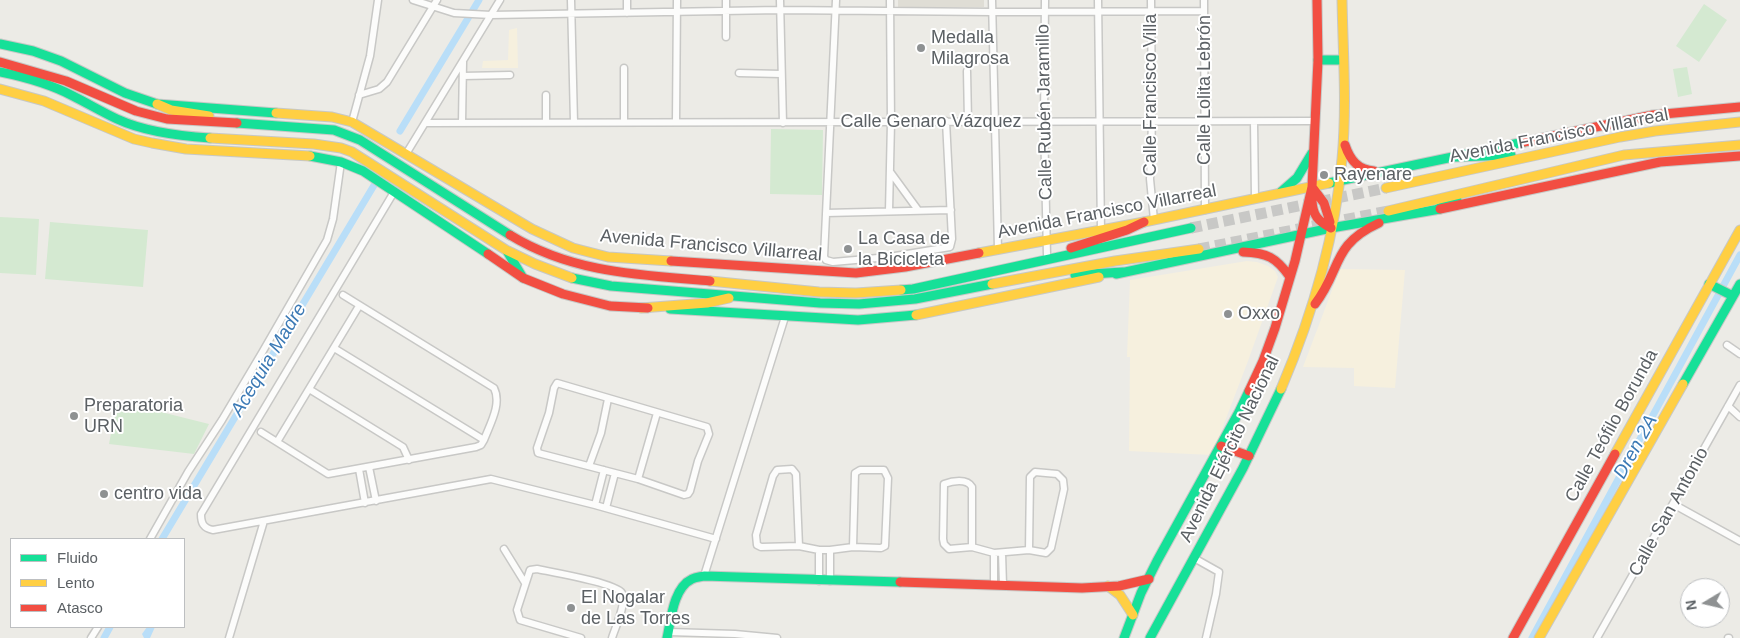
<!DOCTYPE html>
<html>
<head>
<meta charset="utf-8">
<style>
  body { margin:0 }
  #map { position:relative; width:1740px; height:638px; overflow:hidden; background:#ecebe6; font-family:Arial,sans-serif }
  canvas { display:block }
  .legend { position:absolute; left:10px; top:538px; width:175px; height:90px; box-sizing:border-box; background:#fff; border:1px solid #bdbfc1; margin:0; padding:6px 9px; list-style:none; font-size:15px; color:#5b6064 }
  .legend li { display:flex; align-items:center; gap:10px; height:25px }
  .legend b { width:25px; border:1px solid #bdbfc1 }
  .north { position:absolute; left:1680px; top:578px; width:50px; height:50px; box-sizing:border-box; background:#fff; border:1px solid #bdbfc1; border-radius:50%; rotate:261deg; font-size:14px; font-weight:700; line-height:20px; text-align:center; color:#5b6064 }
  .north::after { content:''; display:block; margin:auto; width:18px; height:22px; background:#8e9192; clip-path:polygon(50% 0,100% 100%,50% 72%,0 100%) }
</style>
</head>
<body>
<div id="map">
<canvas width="1740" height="638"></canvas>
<ul class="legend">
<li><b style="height:6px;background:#16e098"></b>Fluido</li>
<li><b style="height:6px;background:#ffcf43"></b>Lento</li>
<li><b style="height:6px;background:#f24e42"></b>Atasco</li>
</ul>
<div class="north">N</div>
</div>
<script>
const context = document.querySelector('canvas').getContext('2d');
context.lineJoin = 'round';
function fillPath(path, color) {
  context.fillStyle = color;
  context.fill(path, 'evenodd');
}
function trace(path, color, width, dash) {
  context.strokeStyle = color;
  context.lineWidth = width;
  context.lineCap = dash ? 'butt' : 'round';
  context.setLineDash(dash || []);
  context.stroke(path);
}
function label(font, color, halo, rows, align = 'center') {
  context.font = font + ' Arial,sans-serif';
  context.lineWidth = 4;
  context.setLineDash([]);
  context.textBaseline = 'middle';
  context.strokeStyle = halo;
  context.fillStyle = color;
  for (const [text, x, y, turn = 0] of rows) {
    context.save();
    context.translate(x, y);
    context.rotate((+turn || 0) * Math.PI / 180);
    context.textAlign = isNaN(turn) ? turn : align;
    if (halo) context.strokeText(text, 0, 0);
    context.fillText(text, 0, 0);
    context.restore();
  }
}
fillPath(new Path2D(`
  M517,28L518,68H482L483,61L508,60L509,30Z
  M1247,261L1257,262L1268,266L1275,271L1278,277L1248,361L1212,455L1129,451L1130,357H1127L1130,280Z
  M1340,269L1405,270L1395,388L1354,386V368L1303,367Z`), '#f6f0de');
fillPath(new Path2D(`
  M898,0H984V7H898Z`), '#dfddd5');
fillPath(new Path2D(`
  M1704,4L1727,20L1699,62L1676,46Z
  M1687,67L1692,94L1678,97L1673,69Z
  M771,129L823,130L822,195L770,194Z
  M0,217L39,219L36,275L0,273Z
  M50,222L148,230L143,287L45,279Z
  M117,401L209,424L194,454L109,444Z`), '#d4e9d1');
fillPath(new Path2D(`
  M147,627H155L150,638H144L142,634Z`), '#b9def8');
trace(new Path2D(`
  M400,131L479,0
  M162,539L376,182
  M104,638L110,627
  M1532,638L1740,255`), '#b9def8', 7);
trace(new Path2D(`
  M1191,228L1386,188
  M1199,249L1388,211`), '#c8c8c6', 11, [11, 5.5]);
const street = new Path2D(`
  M413,0L454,13L491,15L780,10L992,12L1204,11
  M571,0L574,122
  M780,0L783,123
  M836,0L824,257L826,260L833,262L889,257L950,247L952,239L946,121
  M992,0L998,249
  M1045,0L1044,122L1047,255
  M1098,0L1101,231
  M1151,0L1152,122L1150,179L1154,220
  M1204,0L1205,210
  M627,13V0
  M726,37V0
  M624,68V122
  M967,71L968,121
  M739,73L781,74
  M463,76L510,75
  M359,95L379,89L387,82L437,0
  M352,122L370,56L378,0
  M546,122V95
  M676,122L677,0
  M1254,122L1255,198
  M425,123L1315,121
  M462,123L463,62
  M406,154L500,0
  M891,173L918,210
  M394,192L201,514C201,523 203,528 213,530L491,479L595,505L716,539
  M889,211L891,122L890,0
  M826,213L951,210
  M1727,345L1740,354
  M334,348L484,440
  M557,383L707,427L709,434L698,461L690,491L688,494L684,495L638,479L538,453L537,448L549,413L554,388Z
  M309,389L403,447L409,460
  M1728,406L1740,417
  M261,432L328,474L476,447L481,445L484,440C490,424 502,404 494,388L343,295
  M277,442L359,306
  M589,466L601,433L608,399
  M369,467L376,501
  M359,469L365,503
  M638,479L657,413
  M1673,504L1740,541
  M595,505L604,470
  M606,508L615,473
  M150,539L188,472L222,420L263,351L327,240L333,219L341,162
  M799,546L796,474L792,469L777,470L773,476L756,535L757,545L761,547L799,546L819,550H830L853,547L881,548L885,546L888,478L884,470H860L855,473L853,547
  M972,547V487C967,478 952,481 944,484L943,539L944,544L949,549L972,547L994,553L1029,550L1046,553L1051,548L1064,489L1063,480L1057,474L1035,472L1030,477L1029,550
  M504,549L525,583
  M819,550V581
  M830,550V581
  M1002,553L1003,585
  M1194,558L1219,572L1216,594L1206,638
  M704,576L785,317
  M994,585V553
  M669,632L735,634L777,638
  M91,638L98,627
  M229,638L264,521
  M581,638L520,620L517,610L530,570L537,569C551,572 616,583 622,593C627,603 615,628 612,638
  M1597,638L1740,385
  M1728,638H1729`);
const fast = new Path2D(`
  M0,44L33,51L61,61L125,93L157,104L276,113
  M1318,60H1343
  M0,72C25,77 50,84 73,96C87,103 102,112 117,119C145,132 179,136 210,138
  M237,123L334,130L360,140L510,235
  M310,156L341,162L363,171L488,254
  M1456,157L1511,155
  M1329,183L1524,142
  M1281,192L1297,178L1312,153
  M1435,210L1457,200
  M507,251L523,278
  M1116,274L1331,228L1440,209
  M1075,275L1123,272
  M572,278L611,286L820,303L859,304L915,299L992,284
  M1709,284L1733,296
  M901,290L913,289L1191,228
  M670,309L858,320L916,315
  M1683,384L1740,284
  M667,638C671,620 673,588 692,579C696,577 700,577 704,576L900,582
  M1124,638L1141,593L1157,561L1239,412L1249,391
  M1150,638L1243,468L1281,389`);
const slow = new Path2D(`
  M0,89L44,101L134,139L152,143L186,149L310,156
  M157,104L171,110L209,116
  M276,113L332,117L352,122L532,229L573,248L608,257L671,261
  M210,138L314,144L341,148L352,152L506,250L535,264L572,278
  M1386,188L1620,137L1655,131L1740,122
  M1388,211L1624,155L1740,145
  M979,253L1144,222L1329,183
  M710,281L819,292L856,293L901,290
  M992,284L1115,261L1199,249
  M641,308L707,303L729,298
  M916,315L1099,277
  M1281,389C1312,316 1335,239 1342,159C1347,106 1343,53 1342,0
  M1615,454L1740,230
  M1108,586L1120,595L1133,615
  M1539,638L1683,384`);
const jam = new Path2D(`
  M0,62L66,81L136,111L167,119L237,123
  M1524,142L1653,115L1740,107
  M1345,145C1350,160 1358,170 1374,171
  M1312,187L1324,203L1330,222
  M1312,201C1313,216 1318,221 1331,228
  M1440,209L1660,162L1740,156
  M510,235C572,273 640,275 710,281
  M1071,248L1127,230L1144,222
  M1243,252C1267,253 1276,257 1290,277
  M488,254L523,278L563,294L610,306L648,308
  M671,261L856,273L905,267L979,253
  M1315,304C1342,269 1331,245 1379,223
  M1249,391L1263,361L1275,328L1295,261L1312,187L1318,60L1317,0
  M1221,446L1249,456
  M900,582L1082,588L1119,586L1149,579
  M1513,638L1615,454`);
trace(street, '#c8c8c6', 9);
trace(fast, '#c7c8c6', 11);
trace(slow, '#c7c8c6', 11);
trace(jam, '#c7c8c6', 11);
trace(street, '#fcfcfb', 6);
trace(fast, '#16e098', 9);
trace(slow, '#ffcf43', 9);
trace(jam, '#f24e42', 9);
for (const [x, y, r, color] of [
  [921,48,5,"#8e9192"],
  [1324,175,5,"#8e9192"],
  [848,249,5,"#8e9192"],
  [1228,314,5,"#8e9192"],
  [74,416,5,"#8e9192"],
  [104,494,5,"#8e9192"],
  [571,608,5,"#8e9192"]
]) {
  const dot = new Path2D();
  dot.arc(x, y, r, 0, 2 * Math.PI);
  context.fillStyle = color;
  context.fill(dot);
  trace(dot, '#fff', 2);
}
label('18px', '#5b6064', '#fff', [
  ["Medalla",931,38],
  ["Milagrosa",931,59],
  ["Rayenare",1334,175],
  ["La Casa de",858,239],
  ["la Bicicleta",858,260],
  ["Oxxo",1238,314],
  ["Preparatoria",84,406],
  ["URN",84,427],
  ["centro vida",114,494],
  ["El Nogalar",581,598],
  ["de Las Torres",581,619]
], 'left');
label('18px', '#5b6064', '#fff', [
  ["Calle Lolita Lebrón",1205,90,-90],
  ["Calle Francisco Villa",1151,95,-90],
  ["Calle Rubén Jaramillo",1045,112,-91],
  ["Calle Genaro Vázquez",931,122],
  ["Avenida Francisco Villarreal",1559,136,-11],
  ["Avenida Francisco Villarreal",1107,212,-11],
  ["Avenida Francisco Villarreal",711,246,5],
  ["Calle Teófilo Borunda",1612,426,-61],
  ["Avenida Ejército Nacional",1230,449,-64],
  ["Calle San Antonio",1669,512,-61]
]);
label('italic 19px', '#3c7ab5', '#fff', [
  ["Acequia Madre",269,360,-59],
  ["Dren 2A",1636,447,-61]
]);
</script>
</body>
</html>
